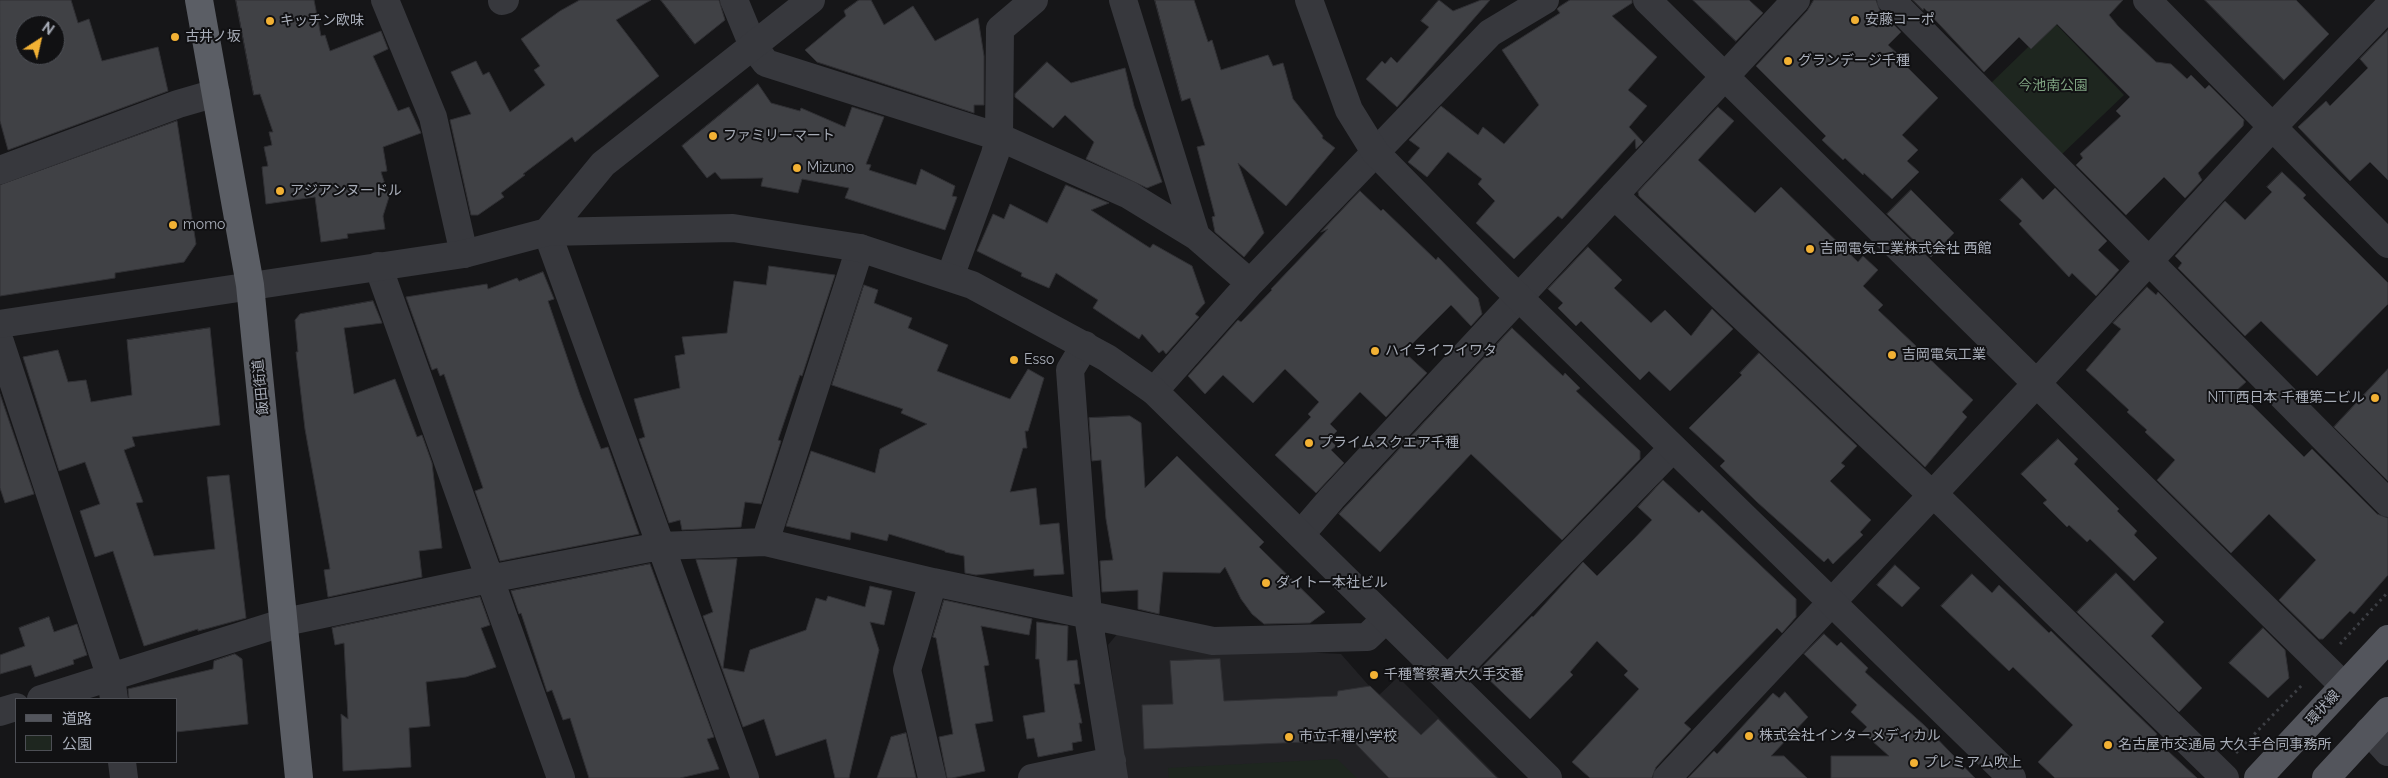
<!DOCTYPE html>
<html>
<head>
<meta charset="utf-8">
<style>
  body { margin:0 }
  #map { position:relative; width:2388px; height:778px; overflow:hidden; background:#161618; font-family:Raleway,"Noto Sans JP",sans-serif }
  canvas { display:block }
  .legend { position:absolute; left:15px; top:698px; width:162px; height:65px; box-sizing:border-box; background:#111113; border:1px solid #4d4f55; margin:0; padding:6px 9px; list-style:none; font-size:15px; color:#a8adb8 }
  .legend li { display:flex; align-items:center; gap:10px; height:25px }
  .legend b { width:25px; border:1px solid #4d4f55 }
  .north { position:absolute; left:15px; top:15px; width:50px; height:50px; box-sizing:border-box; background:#111113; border:1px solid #4d4f55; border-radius:50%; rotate:35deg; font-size:14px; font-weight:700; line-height:20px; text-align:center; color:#a8adb8 }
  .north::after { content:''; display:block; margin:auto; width:18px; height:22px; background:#f2b134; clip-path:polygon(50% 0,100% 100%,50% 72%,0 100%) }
</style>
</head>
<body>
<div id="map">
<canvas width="2388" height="778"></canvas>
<ul class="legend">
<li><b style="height:6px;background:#53555c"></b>道路</li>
<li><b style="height:14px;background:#1e261f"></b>公園</li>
</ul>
<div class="north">N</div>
</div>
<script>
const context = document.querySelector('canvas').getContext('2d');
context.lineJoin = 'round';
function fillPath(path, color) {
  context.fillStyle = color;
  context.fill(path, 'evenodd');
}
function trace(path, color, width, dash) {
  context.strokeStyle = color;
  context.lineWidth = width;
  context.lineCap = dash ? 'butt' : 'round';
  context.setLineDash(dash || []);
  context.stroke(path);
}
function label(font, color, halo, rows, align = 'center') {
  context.font = font + ' Raleway,"Noto Sans JP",sans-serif';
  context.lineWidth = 4;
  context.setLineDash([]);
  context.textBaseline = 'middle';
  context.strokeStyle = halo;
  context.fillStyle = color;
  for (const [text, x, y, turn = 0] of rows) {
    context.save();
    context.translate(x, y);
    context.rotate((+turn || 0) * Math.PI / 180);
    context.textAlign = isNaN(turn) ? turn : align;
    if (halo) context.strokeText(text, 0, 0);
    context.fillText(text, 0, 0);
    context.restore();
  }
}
fillPath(new Path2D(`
  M1118,633L1175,646L1341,654L1378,696L1398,677L1499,778H1126L1108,645Z`), '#222225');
fillPath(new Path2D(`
  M2054,22L2124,95L2059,157L1989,85Z
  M1337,759L1357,778H1169L1168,768Z`), '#1e261f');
const building = new Path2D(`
  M0,0H71L78,23L89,19L102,61L158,47L168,91L8,150L0,121ZM25,25H55V55H25Z
  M236,0H314L321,36L325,35L330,51L381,31L388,49L373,56L398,111L409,107L421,133L383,147L387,171L381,172L389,197L383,216L385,229L347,234L348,238L321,242L315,197L266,204L262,167L268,166L264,147L272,145L269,132H273L260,94L254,95Z
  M580,0H651L616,20L659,76L575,142L572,137L523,174L525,175L501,193L504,197L478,215H471L450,120L471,114L451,72L476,61L483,75L489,72L510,112L545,85L534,70L540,66L521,39L560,11Z
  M661,0H719L725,20L695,44Z
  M859,0H871L884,25L913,6L935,41L978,18L984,56V105H974V113L817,62L805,50L846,16L844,11Z
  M1155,0H1194L1208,42L1212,40L1221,70L1268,55L1273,66L1283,63L1293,99L1323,136L1322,138L1335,148L1286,206L1238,163L1264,233L1244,257L1215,232L1212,217L1215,216L1197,147L1205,145L1190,98L1182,101Z
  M1439,0L1453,11L1481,0H1490L1397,107L1366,79L1382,61L1385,64L1391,57L1397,63L1429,27L1421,21Z
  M1570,0H1632V3L1612,16L1657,57L1628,90L1647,106L1629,127L1643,142L1636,149L1635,139L1562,219L1558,216L1514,259L1476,223L1495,201L1478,184L1482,179L1448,152L1427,177L1408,162L1420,148L1409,140L1441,106L1478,135L1483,127L1504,144L1539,105L1502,50L1560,13L1557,9L1559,7Z
  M1693,0H1749L1763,13L1736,41Z
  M1814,0H1876L1880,11L1901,32L1888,45L1900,56L1898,58L1938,98L1902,135L1918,150L1907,161L1919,172L1892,199L1864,173L1863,175L1845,158L1843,160L1822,140L1826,136L1756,66L1807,11Z
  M1913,0H2123L2109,15L2118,26L2156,62L2171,64L2187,79L2191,75L2205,89L2209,85L2244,120L2243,126L2198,173L2202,180L2185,198L2164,177L2126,215L2076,165L2083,158L2080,154L2121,116L2116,111L2130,97L2057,24L2031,49L2019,37L1984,72L1924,8L1923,10Z
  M2205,0H2296L2329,34L2284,80Z
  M2388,30V180L2370,162L2350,181L2298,127L2326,101L2330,106L2368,68L2360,59Z
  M1047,62L1071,83L1125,68L1134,106L1162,182L1147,188L1086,159L1094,142L1065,115L1053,128L1015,97V94Z
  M758,84L771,103L800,111L801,108L845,127L852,107L884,117L866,164L871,165L869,170L916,185L921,169L955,186L952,196L957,197L945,230L845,198L849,188L802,179L798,193L761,186L763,178L721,179L715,172L707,178L682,146Z
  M1718,107L1734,121L1698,160L1755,213L1781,187L1858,262L1863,256L1878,270L1863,286L1883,305L1878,310L1973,400L1962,412L1967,417L1925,467L1639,196L1638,192Z
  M177,121L196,244L184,262L115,273V278L0,296V185Z
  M2282,172L2306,195L2303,198L2388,283V304L2317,376L2261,321L2245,336L2178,268L2182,263L2175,256L2225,201L2245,220L2272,192L2267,187Z
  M2022,178L2043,200L2055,188L2107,241L2098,250L2119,270L2096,296L2072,273L2069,277L2019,224L2022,221L2000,200Z
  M1066,185L1109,203L1091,210L1150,248L1153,244L1192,266L1205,303L1195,314L1199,317L1166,354L1163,350L1159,353L1142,334L1139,339L1093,308L1098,300L1056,273L1049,288L1021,276L1022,273L977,251L993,214L1004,219L1010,204L1047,223Z
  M1911,190L1954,233L1931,257L1887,214Z
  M1360,191L1381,211L1383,209L1436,260L1438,257L1478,298L1482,314L1471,326L1451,305L1404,352L1427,373L1386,417L1360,392L1330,424L1337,431L1329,439L1336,446L1331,450L1344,463L1316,493L1275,455L1311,417L1308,414L1319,402L1285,369L1253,403L1223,375L1205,394L1188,376L1238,320L1241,322L1272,290L1271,289L1328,229L1321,232Z
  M1588,247L1622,280L1614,288L1651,323L1665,310L1691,336L1712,309L1733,329L1670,391L1649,371L1640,380L1581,321L1576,326L1558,308L1563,303L1548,289Z
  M769,266L835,275L802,376L800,375L778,440L781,441L761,504L745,502L741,527L682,530L680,520L669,523L639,439L645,437L634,399L680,388L675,356L685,354L682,337L727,333L734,281L766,285Z
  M543,272L554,299L548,301L580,395L601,449L608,447L639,534L500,561L475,491L483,488L444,374L440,376L437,368L432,370L406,297L487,284L488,289L517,278L519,281Z
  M864,285L878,290L874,303L912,318L908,328L948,345L937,371L1010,399L1028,369L1044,378L1028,431H1025L1027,448H1023L1010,492L1036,488L1040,525L1059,523L1064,574L1034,576V569L976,575L965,573L964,556L945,552V551L889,534L887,541L851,532L850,540L786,526L811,451L875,473L880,449L927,424L901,413L903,409L832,385Z
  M2147,287L2156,295L2158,292L2246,382L2237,390L2304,457L2312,449L2377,514L2388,518V575L2354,614L2350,611L2323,639H2319L2279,600L2316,560L2269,514L2231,553L2157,480L2175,460L2145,432L2147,430L2127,412L2129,410L2086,370L2121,329L2113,323Z
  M373,301L382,323L344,328L354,394L395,379L417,437L422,435L432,463L442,548L419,551L422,577L328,597L324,570L330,569L305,429L296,352H298L295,320L300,314Z
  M210,328L220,425L132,437L135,446L124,450L143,502L136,503L154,556L215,549L207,477L229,475L246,618L198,631V629L144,646L113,551L95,557L80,511L100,504L85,462L59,471L23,357L58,350L68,382L86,380L91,402L132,395L127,340Z
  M1512,328L1563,376L1565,373L1580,388L1576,391L1640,451V459L1562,540L1471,454L1380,552L1339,514Z
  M1759,353L1857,446L1841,463L1845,466L1830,481L1871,520L1860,532L1863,535L1833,564L1828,558L1824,562L1757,502L1720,466L1725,461L1689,428L1742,375L1740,373Z
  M2388,369V481L2334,427Z
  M0,394L34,494L5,503L0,488Z
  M1130,416L1141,423L1145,488L1177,456L1264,542L1259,547L1325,612L1310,623L1264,624L1252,614L1241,599L1225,567L1220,573L1163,572L1159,614L1138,609V590L1102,592L1100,561L1113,560L1106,519L1101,460L1092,461L1089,418Z
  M2058,439L2078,459L2074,464L2119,509L2117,511L2137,531L2134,535L2157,558L2134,581L2090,539L2087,542L2069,525L2067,527L2043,503L2047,500L2021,474Z
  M1663,480L1699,513L1702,510L1796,599V617L1782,633L1777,628L1684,723L1691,729L1656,767L1652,778H1590L1572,762L1639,689L1624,675L1628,671L1597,641L1570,672L1573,675L1530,719L1479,670L1532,616L1533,617L1583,562L1597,576L1633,540L1652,520L1638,507Z
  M737,559L723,668L744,672L750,650L806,630L816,598L826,601L828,596L865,607L870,586L892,591L884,625L870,622L879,650L849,778H835L826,739L776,756L764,719L743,727L703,616L713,612L696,560Z
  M650,564L714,737L707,739L719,769L680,778H589L570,718L563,720L552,690L547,692L521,613L519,614L511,591Z
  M1895,565L1920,588L1902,607L1877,585Z
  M2116,573L2164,622L2151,636L2202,688L2179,712L2077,612Z
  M1972,574L1992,593L1999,585L2049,633L2051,631L2157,734L2154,738L2197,778H2055L2038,762L2073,725L2013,667L2009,671L1941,606Z
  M480,597L490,625L481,628L496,667L466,677L426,682L430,726L409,728L411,767L343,771L341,714L348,719L344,643L335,645L332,628Z
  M944,600L1032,619L1029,635L981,626L989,665L984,666L993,721L975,724L985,771L952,778H947L939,737L953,734L936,638L933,637Z
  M49,617L54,632L77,624L87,655L73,660L74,664L35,677L31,665L0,674V655L25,646L19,628Z
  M1037,622L1068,626L1067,661L1077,660L1080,684H1074L1082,723H1079L1082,741L1072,743L1073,750L1038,757L1034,738L1027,739L1023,716L1045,712L1039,659H1036Z
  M2263,628L2285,650L2289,678L2268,698L2229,663Z
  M1824,634L1837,646L1841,642L1868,668L1865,672L1925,726L1975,778H1831V756H1889L1862,732L1867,727L1851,712L1857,705L1804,654Z
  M235,654L242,659L248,724L176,732V699H129L128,689L213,669L214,661Z
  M1220,659L1224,701L1337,696L1338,691L1370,686L1421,735L1438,719L1497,778H1389L1352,740L1144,749L1142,705L1173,704L1170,661Z
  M1785,692L1808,717L1771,756H1784L1807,778H1688L1714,751L1717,754L1773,693L1779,698Z
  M906,733L916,778H877L891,737Z`);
fillPath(building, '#404145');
trace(building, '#303034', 1);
trace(new Path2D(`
  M2340,644L2388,592
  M2236,753L2303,684`), '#3d3f44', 3, [2.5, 4]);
trace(new Path2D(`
  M385,0L433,117L464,254
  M734,0L753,46L766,63L999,137L1129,195L1196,236L1250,283
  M1123,0L1196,236
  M1647,0L2344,686
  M1891,0L2388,503
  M2147,0L2388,244
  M502,1L505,0
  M0,170L178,104L216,93
  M1614,195L1931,494L1943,503L2225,778
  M547,232L745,778
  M378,266L561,778
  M950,277L995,154L999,137L1000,29L1034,0
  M0,342L111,678L114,699
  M1085,345L1070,370L1088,616L1114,778
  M1154,391L1250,283L1490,33L1545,0
  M1301,534L1332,498L1796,0
  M765,542L860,248
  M1448,679L1673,448
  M41,699L285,622L489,579L660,546L765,542L933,582L1213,641L1367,637L1386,619
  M0,712L16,707
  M2369,731L2388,752
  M122,762L124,778
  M932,778L907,670L933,582
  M1032,778L1112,761
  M1667,778L2036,384L2262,138L2388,7`), '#37383d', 28);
trace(new Path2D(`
  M1309,0L1349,110L1375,152L1501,280L2012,778
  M547,232L603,164L811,0
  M0,324L464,254L547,232L733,228L860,248L972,285L1107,358L1154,391L1548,778`), '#37383d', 28);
trace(new Path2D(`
  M2258,778L2388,639
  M2326,778L2388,711`), '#53555c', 28);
trace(new Path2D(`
  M199,0L250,285L299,778`), '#5b5e65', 28);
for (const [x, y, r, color] of [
  [1855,20,5,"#f2b134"],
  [270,21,5,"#f2b134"],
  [175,37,5,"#f2b134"],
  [1788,61,5,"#f2b134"],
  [713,136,5,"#f2b134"],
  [797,168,5,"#f2b134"],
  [280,191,5,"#f2b134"],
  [173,225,5,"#f2b134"],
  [1810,249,5,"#f2b134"],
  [1375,351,5,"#f2b134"],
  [1892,355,5,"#f2b134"],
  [1014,360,5,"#f2b134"],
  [2375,398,5,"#f2b134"],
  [1309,443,5,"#f2b134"],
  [1266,583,5,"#f2b134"],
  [1374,675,5,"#f2b134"],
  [1749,736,5,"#f2b134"],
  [1289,737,5,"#f2b134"],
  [2108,745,5,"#f2b134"],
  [1914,763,5,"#f2b134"]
]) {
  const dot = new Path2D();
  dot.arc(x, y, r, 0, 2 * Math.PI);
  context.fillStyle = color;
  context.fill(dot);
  trace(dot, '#111113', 2);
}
label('14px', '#a8adb8', '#111113', [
  ["安藤コーポ",1865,20],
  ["キッチン欧味",280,21],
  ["古井ノ坂",185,37],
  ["グランデージ千種",1798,61],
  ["ファミリーマート",723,136],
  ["Mizuno",807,168],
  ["アジアンヌードル",290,191],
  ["momo",183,225],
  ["吉岡電気工業株式会社 西館",1820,249],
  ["ハイライフイワタ",1385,351],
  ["吉岡電気工業",1902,355],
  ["Esso",1024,360],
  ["NTT西日本 千種第二ビル",2365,398,"right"],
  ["プライムスクエア千種",1319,443],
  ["ダイトー本社ビル",1276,583],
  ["千種警察署大久手交番",1384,675],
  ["株式会社インターメディカル",1759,736],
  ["市立千種小学校",1299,737],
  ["名古屋市交通局 大久手合同事務所",2118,745],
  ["プレミアム吹上",1924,763]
], 'left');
label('14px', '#7fa381', '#111113', [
  ["今池南公園",2053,86]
]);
label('14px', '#a8adb8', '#111113', [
  ["飯田街道",261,387,-96],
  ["環状線",2323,708,-47]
]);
</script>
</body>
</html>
